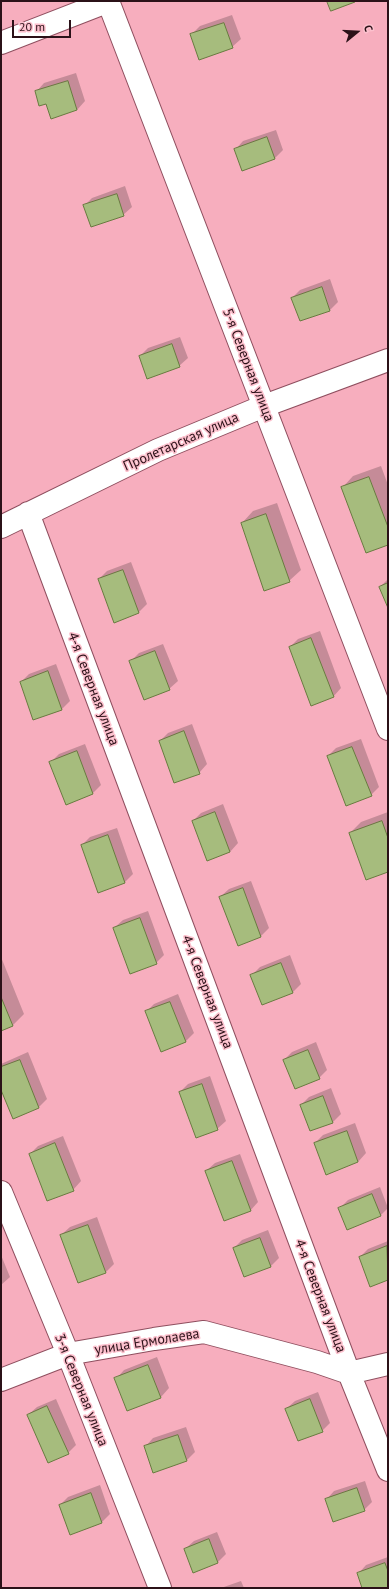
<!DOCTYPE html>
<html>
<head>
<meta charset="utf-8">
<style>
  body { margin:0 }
  #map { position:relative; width:389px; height:1589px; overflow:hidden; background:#f7aebe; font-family:"PT Sans",sans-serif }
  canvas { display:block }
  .frame { position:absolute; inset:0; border:2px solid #2b1118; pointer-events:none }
  .north { position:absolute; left:337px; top:12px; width:40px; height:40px; -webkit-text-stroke:3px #fcc0cd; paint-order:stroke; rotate:72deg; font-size:11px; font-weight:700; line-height:16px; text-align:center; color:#2b1118 }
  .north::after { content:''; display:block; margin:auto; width:14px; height:18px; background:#2b1118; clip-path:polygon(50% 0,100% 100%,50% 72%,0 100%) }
  .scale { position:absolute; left:12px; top:20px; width:59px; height:18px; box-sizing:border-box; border:2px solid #2b1118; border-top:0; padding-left:5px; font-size:12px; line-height:14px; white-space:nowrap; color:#2b1118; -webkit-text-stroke:3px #fcc0cd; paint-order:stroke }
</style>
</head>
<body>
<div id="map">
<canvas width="389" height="1589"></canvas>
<div class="frame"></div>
<div class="north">С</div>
<div class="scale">20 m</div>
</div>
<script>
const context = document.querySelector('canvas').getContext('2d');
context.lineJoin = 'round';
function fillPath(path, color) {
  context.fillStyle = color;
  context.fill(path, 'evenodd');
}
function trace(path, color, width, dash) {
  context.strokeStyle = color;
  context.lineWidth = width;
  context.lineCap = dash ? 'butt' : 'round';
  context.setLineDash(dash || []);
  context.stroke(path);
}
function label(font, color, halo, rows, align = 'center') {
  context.font = font + ' "PT Sans",sans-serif';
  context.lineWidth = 3;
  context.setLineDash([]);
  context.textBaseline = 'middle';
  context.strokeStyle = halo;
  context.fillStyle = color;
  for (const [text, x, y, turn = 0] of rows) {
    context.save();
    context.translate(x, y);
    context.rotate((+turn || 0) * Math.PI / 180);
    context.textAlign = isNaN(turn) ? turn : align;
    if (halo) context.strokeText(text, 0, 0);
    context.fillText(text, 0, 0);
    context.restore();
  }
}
fillPath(new Path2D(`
  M232,15L241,39L232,47L192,34L200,26Z
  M76,73L85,101L77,110L46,102L36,92L44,83Z
  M276,130L283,150L274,159L235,150L243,141Z
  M125,186L132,207L123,215L84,206L92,198Z
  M330,279L338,302L330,310L300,320L292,298L300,290Z
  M180,337L188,358L179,366L140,356L148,348Z
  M381,466L388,485V544L342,488L353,476Z
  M277,503L301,570L289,581L242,523L253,511Z
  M131,562L147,604L139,612L99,579L107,571Z
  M388,579V606L380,587Z
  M320,631L341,688L333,697L290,647L298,639Z
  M163,644L178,681L169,689L131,661L139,653Z
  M56,664L70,701L62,709L34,719L21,682L29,674Z
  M192,724L207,764L199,773L160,741L168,733Z
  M361,739L379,787L371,795L328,756L336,748Z
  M85,744L101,785L93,793L51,762L59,754Z
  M223,804L238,843L230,852L193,821L201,813Z
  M388,812V871L350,833L361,822Z
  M117,828L133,874L125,882L82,845L90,837Z
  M251,881L269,928L260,937L220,897L229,889Z
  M148,911L164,955L156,963L114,928L123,920Z
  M290,955L301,984L293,992L263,1004L252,975L260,967Z
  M1,957L24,1014L12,1026L1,1030Z
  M178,994L194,1033L186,1041L146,1012L154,1004Z
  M316,1042L327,1070L319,1078L284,1060L292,1052Z
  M28,1052L47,1099L39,1107L1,1087V1064Z
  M210,1076L226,1121L217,1129L180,1092L188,1084Z
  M331,1088L341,1114L333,1122L301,1105L309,1097Z
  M355,1123L366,1153L358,1162L315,1143L323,1135Z
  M63,1136L81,1181L73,1190L30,1154L38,1146Z
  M240,1154L258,1202L250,1211L206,1171L215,1163Z
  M380,1187L388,1208L380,1216L340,1208L348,1200Z
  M97,1217L114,1264L106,1272L61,1235L70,1227Z
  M268,1230L279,1258L271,1266L234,1248L242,1240Z
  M388,1241V1279L371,1285L360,1257L368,1249Z
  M1,1255L10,1277L1,1285Z
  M157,1357L169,1388L161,1397L128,1410L116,1379L124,1370Z
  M318,1392L330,1423L322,1431L286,1409L295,1401Z
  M56,1399L76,1445L68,1453L28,1415L37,1407Z
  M186,1427L195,1452L187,1460L145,1447L153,1438Z
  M365,1481L372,1502L364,1510L326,1500L334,1491Z
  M100,1485L110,1514L102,1522L71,1533L60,1505L68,1497Z
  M217,1532L226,1554L218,1562L185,1549L194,1541Z
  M388,1557V1588H363L358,1574L366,1565Z
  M241,1581L244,1588H221Z`), '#0003');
const building = new Path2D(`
  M327,1H355V2L331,11Z
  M224,23L233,48L199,60L190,34Z
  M68,81L77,110L51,119L46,104L39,106L35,91Z
  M267,137L275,159L242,171L234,149Z
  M117,194L124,216L91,227L83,205Z
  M322,287L330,311L300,321L291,298Z
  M172,344L180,367L147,379L139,356Z
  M369,477L388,527V545L366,553L341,487Z
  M266,514L290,582L264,591L241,523Z
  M123,570L139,613L114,623L98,579Z
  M388,583V608L379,587Z
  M311,638L334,697L311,706L289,647Z
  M155,651L170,690L144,700L129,661Z
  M48,671L62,710L33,720L20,682Z
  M184,731L200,774L174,783L159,741Z
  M352,747L372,796L346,806L327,756Z
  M77,751L93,794L66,805L49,762Z
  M215,812L230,852L207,861L192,821Z
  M382,821L388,838V872L366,880L349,833Z
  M108,835L125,883L98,893L81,845Z
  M243,888L261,937L238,946L219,897Z
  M140,918L157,964L130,974L113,928Z
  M281,963L293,993L262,1005L250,975Z
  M1,997L13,1026L1,1031Z
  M170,1002L186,1042L161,1052L145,1011Z
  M308,1050L320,1079L295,1089L283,1060Z
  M20,1060L39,1108L13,1119L1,1090V1067Z
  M202,1084L218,1130L196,1138L179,1092Z
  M323,1096L333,1123L310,1131L300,1105Z
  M347,1131L358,1162L326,1175L314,1143Z
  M55,1143L74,1191L47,1201L29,1154Z
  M232,1161L251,1211L224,1221L205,1171Z
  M372,1194L381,1216L347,1230L338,1208Z
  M88,1225L106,1273L78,1283L60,1235Z
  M260,1238L271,1267L244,1277L233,1248Z
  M387,1246L388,1280L370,1287L359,1257Z
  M148,1365L161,1398L127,1411L114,1378Z
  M310,1399L323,1432L298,1441L285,1409Z
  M47,1406L69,1454L48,1463L27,1415Z
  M178,1435L187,1461L153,1473L144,1446Z
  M357,1488L365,1511L333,1522L325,1499Z
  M91,1493L102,1523L70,1535L59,1505Z
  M209,1539L218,1563L193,1573L184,1549Z
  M385,1563L388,1571V1588H362L357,1573Z`);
fillPath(building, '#a6bc7d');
trace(building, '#677b3f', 1);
const minor = new Path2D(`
  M108,1L388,729
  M1,43L109,1
  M28,513L349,1373L388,1470
  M1,527L158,450L264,406L388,360
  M1,1192L68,1354L160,1588
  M1,1380L68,1354L154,1339L204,1332L317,1362L349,1373L388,1364`);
trace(minor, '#8f4f5f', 24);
trace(minor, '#fff', 22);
label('14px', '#2b1118', '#fcc0cd', [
  ["5-я Северная улица",248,365,69],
  ["Пролетарская улица",181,442,-24],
  ["4-я Северная улица",93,689,69],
  ["4-я Северная улица",207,992,69],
  ["4-я Северная улица",320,1296,69],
  ["улица Ермолаева",147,1342,-9],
  ["3-я Северная улица",81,1390,68]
]);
</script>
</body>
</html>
